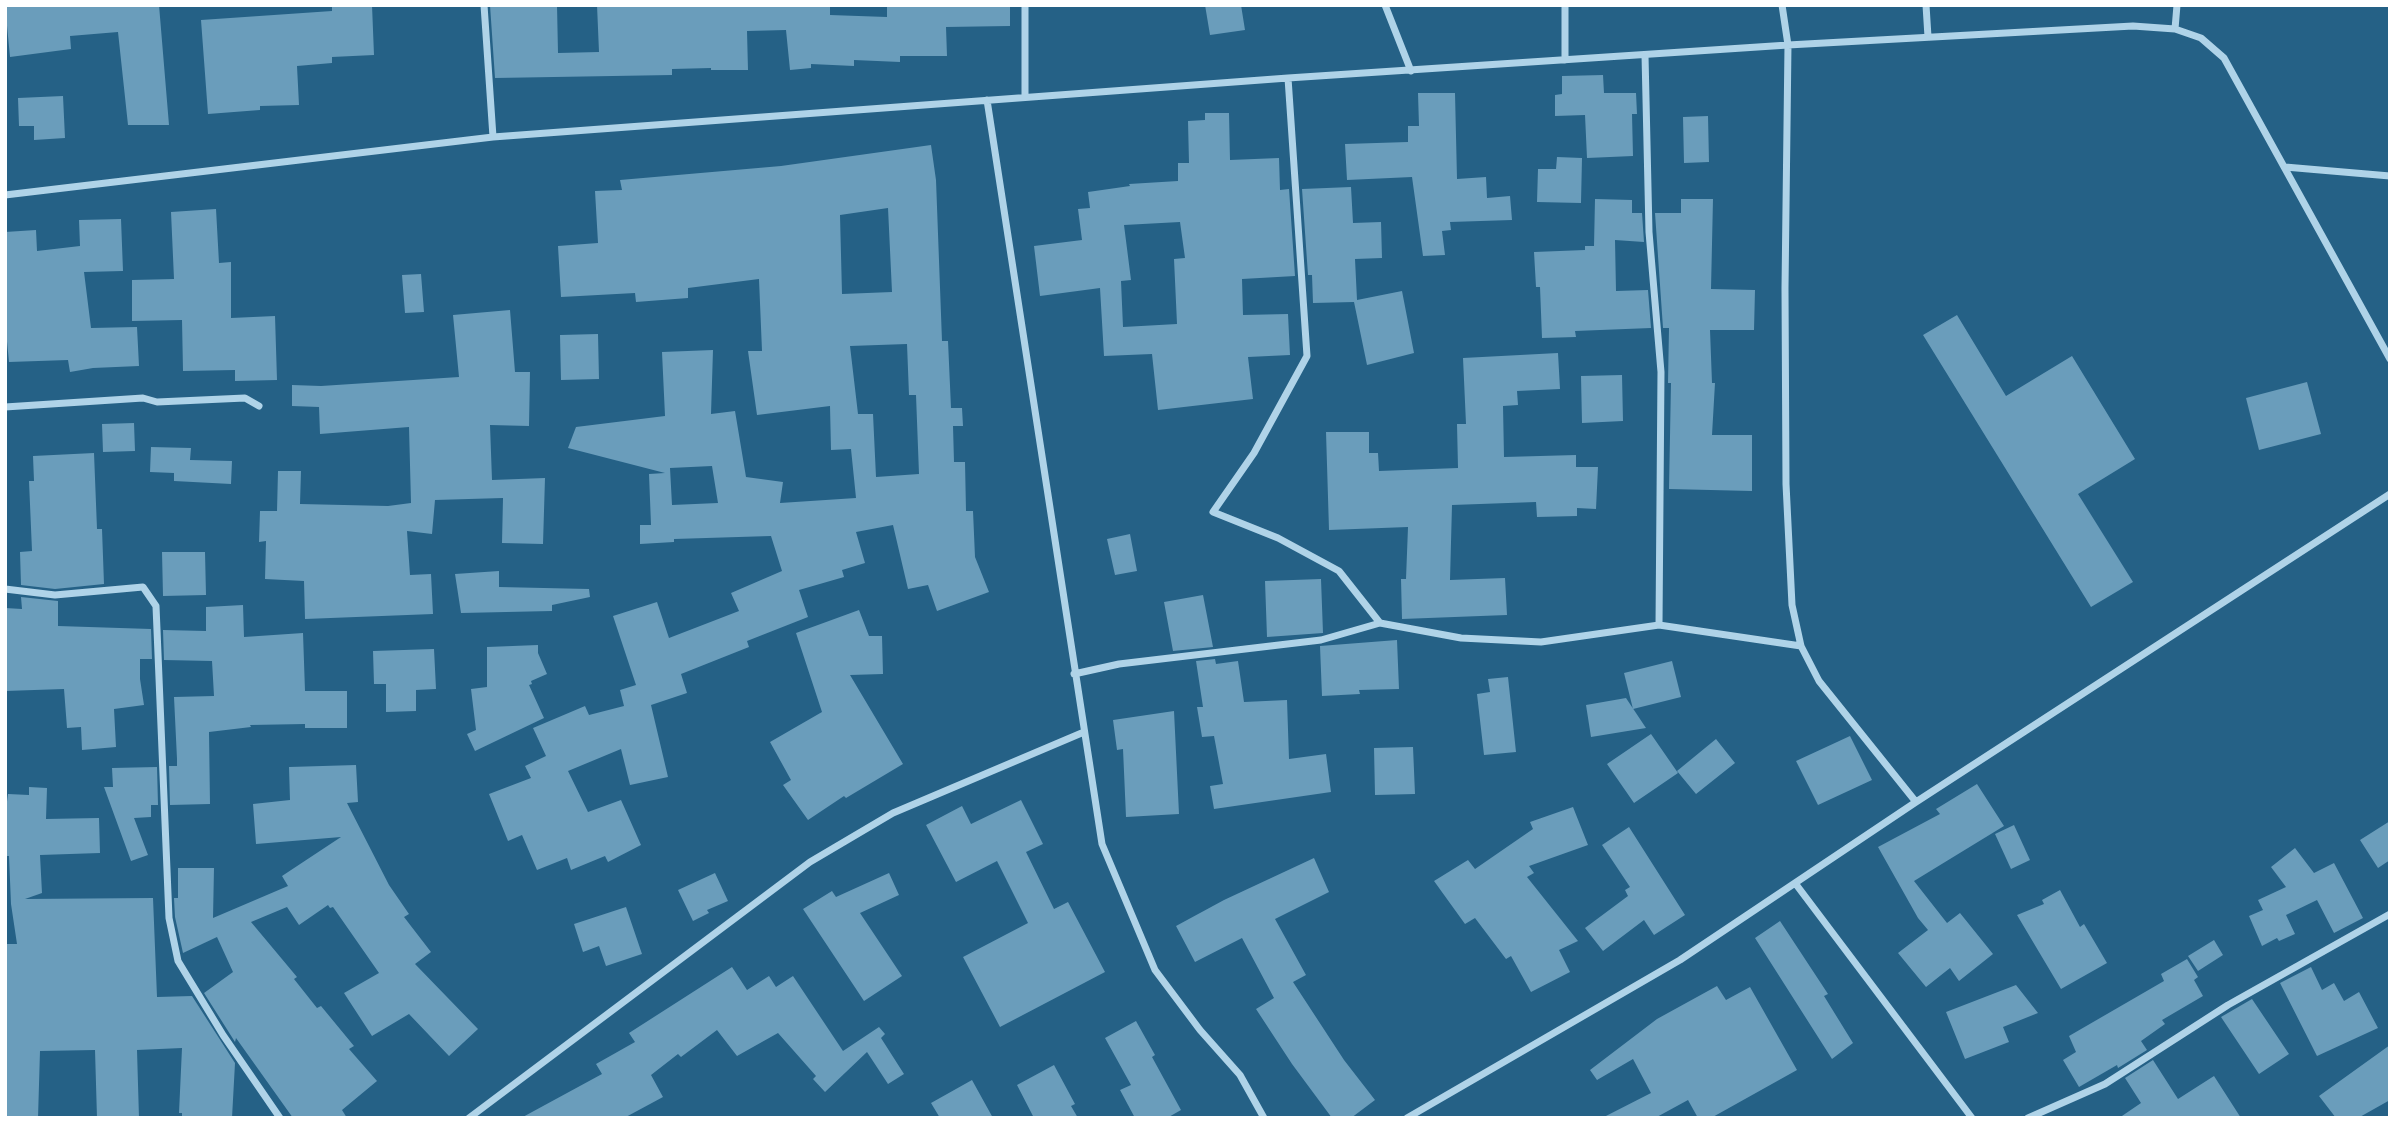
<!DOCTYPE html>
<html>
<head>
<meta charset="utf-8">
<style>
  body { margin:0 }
  #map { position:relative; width:2395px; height:1123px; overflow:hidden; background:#256186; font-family:"IBM Plex Sans",sans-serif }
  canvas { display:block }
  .frame { position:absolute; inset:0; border:7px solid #fff; pointer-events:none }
</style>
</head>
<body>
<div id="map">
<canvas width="2395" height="1123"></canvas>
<div class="frame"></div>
</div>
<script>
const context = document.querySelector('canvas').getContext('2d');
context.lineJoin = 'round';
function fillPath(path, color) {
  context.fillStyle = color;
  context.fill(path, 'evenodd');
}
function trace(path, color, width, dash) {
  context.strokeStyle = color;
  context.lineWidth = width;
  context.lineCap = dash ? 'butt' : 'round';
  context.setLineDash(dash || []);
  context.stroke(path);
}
fillPath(new Path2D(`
  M5,5H159L169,125H128L118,32L70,36L71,49L10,57Z
  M353,5H372L374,55L332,57V63L297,66L299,105L260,106V110L208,114L201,20L332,11V6Z
  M490,5H557L558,53L599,52L597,5H830V15L887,17V5H1010V26L946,27L947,56H900V62L854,60V66L811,64V68L790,70L786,30L747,31L748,70H711V68L672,69V75L495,78Z
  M1205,5H1241L1245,30L1210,35Z
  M1603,75L1604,93H1636L1637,114H1632L1633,156L1587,158L1585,115L1555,116V95L1562,94V76Z
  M1418,93H1455L1457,179L1486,177L1487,198L1510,196L1512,220L1450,222L1451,230L1442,231L1445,255L1423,256L1412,177L1347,180L1345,144L1408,142V126H1419Z
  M63,96L65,138L34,140V126H19L18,98Z
  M1205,113H1229L1230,160L1279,158L1280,190L1289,189L1295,276L1242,279L1243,315L1288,314L1290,355L1248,357L1253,399L1158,410L1152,354L1104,356L1100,288L1040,296L1034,246L1082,240L1078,209L1090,208L1088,192L1130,186L1129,184L1178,181V163H1189L1188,121L1205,120ZM1180,222L1185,258L1174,259L1177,324L1123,327L1121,281L1131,280L1124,225Z
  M1708,116L1709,162L1684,163L1683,117Z
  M931,145L936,180L942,341H948L951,408H962L963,426H953L954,462H965L966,511H973L975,557L989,592L937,611L928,585L908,589L893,525L856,532L865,563L842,570L844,577L799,590L808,617L747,641L749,647L681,674L687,693L651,705L668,777L630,785L621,749L568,771L588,812L621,800L641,845L608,862L605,856L571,870L567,858L537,870L522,835L508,841L489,794L531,778L525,766L546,756L533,728L585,706L589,715L624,706L620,690L636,685L613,616L657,602L669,638L739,611L731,593L782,571L771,536L674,539V542L640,544V525H651L649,474L665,473L568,448L576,427L665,416L662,352L713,350L711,414L735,411L746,477L783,482L780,503L856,498L851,449L831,450L830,406L757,415L748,351H762L759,279L688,288V298L636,302L635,293L561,297L558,246L598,243L595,191L622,190L620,180L781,166ZM888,208L892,292L842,294L840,215ZM907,344L909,395H916L919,474L876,477L873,414H858L850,346ZM712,466L718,503L672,505L670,468Z
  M1557,157L1582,158L1581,203L1537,202L1538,169H1556Z
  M1351,187L1353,223L1381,222L1382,258L1355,259L1357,300L1402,291L1414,353L1367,365L1354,302L1313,303L1312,275H1308L1302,189Z
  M1595,199L1632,200V213H1642L1644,242L1615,240L1616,291L1648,290L1651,328L1575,331L1576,337L1542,338L1540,287H1536L1534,252L1585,250V246H1594Z
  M1681,199H1713L1711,289L1755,290L1754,330H1710L1712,383H1715L1712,435H1752V491L1669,489L1671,383H1668L1669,328H1663L1655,213H1681Z
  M216,209L219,263L231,262V318L275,316L277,380L235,381V370L183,371L182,320L132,321V280L174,279L171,212Z
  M121,219L123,271L84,272L91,328L137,327L139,366L93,368L70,372L68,360L9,362L5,321V315H7L5,232L36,230L37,251L80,246L79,220Z
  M421,274L424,312L405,313L402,275Z
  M510,310L515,372H530L529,426L490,425L492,480L545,478L543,544L502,543L503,498L435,500L432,534L407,531L410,575L431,574L433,614L305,619L304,581L265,579L266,541L259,542L260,511H277L278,471H301L300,504L388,506L411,503L409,427L320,434L319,407L292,406V385L321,386L459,377L453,315Z
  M1957,315L2006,396L2072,356L2135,459L2078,494L2133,582L2091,607L1923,335Z
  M598,334L599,379L561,380L560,335Z
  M1558,353L1560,389L1517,391L1518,405L1503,406L1504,457L1576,455V467H1598L1596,509L1577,508V516L1537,517L1536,502L1452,505L1450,580L1505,578L1507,615L1402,619L1401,579H1406L1408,527L1329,530L1326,432H1369V453H1378L1379,471L1458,468L1457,424H1466L1463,358Z
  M1622,375L1623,421L1582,423L1581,376Z
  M2307,382L2321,434L2259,450L2246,398Z
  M134,423L135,451L103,452L102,424Z
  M151,447L191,448L190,460L232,461L231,484L174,481V473L150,472Z
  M94,453L97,529H102L104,584L55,589L21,585L20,552L32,551L29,481H34L33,456Z
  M1130,534L1137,571L1115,575L1107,539Z
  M162,552H205L206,595L163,596Z
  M499,571V587L589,589L590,597L552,605V611L461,613L455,574Z
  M1321,579L1323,633L1267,637L1265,581Z
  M1203,595L1213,647L1173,651L1164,602Z
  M21,597L58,601V626L151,629L152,659H140V679L144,705L114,709L116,747L82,750L81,727L67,728L64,689L5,691V608L22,609Z
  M243,605L244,637L303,633L305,691H347V728H305V724L250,725L251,727L209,732L210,804L170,805L169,766H177V759L174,697L214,696L212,661L164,660L163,630L206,631V607Z
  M859,610L869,636H882L883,674L850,675L903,764L846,798L844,796L808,820L783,785L791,780L770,742L822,712L796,633Z
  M1397,640L1399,689L1359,690L1360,694L1322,696L1320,646Z
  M538,645V653L547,674L531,681L532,684L529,685L544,718L475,751L467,734L476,730L471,689L487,687V647Z
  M434,649L436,689L416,690V711L386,712V684H374L373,651Z
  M1215,659L1216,664L1238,661L1244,702L1287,700L1289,759L1326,754L1331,792L1214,809L1210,786L1223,784L1214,736L1202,737L1197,707H1203L1196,661Z
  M1672,661L1681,697L1633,709L1624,673Z
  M1508,677L1516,752L1484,755L1477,694L1490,692L1488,679Z
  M1626,698L1646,728L1591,737L1586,705Z
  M1174,711L1179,814L1126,817L1123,749L1117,750L1113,720Z
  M1651,734L1678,773L1634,803L1607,764Z
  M1850,736L1872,780L1818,805L1796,761Z
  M1716,739L1735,763L1696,794L1677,771Z
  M1413,747L1415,794L1375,795L1374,748Z
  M356,765L358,802L347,803L389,885L409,914L404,917L431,952L415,964L478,1029L449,1056L409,1014L372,1036L344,993L379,973L333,907L330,908L328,905L299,925L287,907L251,922L297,977L294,979L317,1008L321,1006L354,1046L349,1049L377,1081L342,1110L347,1118H293L236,1038L235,1042L204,993L233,972L217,937L183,953L175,917L174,898H178V868H214L213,918L288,886L282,876L341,837L256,844L253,804L290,800L289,767Z
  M157,767L158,805H151V817L134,818L148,855L131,861L104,787H113L112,768Z
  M1977,784L2004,826L1914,881L1947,923L1960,913L1993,954L1959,981L1950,968L1926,987L1898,953L1928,930L1918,918L1878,847L1940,814L1936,809Z
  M29,787L47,788L46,819L99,818L100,853L40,855L42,893L25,899L153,898L157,997L192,996L235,1063L232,1118H182V1113H179L182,1048L137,1050L139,1118H97L95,1050L40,1051L38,1118H5V944H17L11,904L9,856H5V817L8,794L29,795Z
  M1021,800L1043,844L1026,852L1054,909L1068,902L1105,972L1000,1027L963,957L1028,923L997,861L956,882L926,825L962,806L971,824Z
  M1573,807L1588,845L1529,866L1534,873L1527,877L1578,941L1559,950L1570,972L1531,992L1511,956L1506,959L1475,918L1465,924L1434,881L1468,860L1475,869L1533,829L1530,822Z
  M2390,821V860L2378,868L2360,840Z
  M2014,825L2030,860L2011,869L1995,834Z
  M1629,827L1685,915L1654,935L1644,920L1603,951L1585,928L1628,896L1625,890L1630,887L1602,845Z
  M2295,848L2314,873L2334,863L2363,918L2334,933L2317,900L2286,915L2295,934L2279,941L2277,938L2262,946L2249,916L2263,910L2258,900L2286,887L2271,867Z
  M1314,858L1329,892L1275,919L1306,975L1293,982L1344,1060L1375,1100L1351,1118H1332L1292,1064L1256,1009L1274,998L1242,938L1195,962L1176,926L1224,900Z
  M715,873L728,901L707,910L709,913L693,921L678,890Z
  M889,873L899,895L860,913L902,976L864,1001L803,909L832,891L836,897Z
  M2060,890L2080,927L2084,924L2107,963L2061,989L2017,915L2044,904L2042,900Z
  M626,907L642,954L606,966L599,946L583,952L574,924Z
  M1780,921L1828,994L1824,996L1853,1043L1832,1059L1755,938Z
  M2214,940L2223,955L2198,971L2188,956Z
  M2187,959L2198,977L2194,980L2203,996L2162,1020L2165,1024L2141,1041L2147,1050L2118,1068L2117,1065L2079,1087L2063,1060L2076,1052L2069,1036L2164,981L2161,974Z
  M732,967L747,990L769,976L776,987L793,976L843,1051L879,1027L885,1034L881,1038L904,1074L888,1084L867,1052L825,1092L813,1079L816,1076L778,1033L737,1056L717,1030L681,1057L678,1054L651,1075L663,1097L624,1118H521L602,1074L596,1064L635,1042L629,1033Z
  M2311,967L2322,990L2334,983L2344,1001L2359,992L2378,1028L2317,1056L2280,983Z
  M2016,985L2038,1013L2003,1027L2009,1042L1965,1059L1946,1012Z
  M1717,986L1726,1000L1750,987L1797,1070L1711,1118H1698L1688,1100L1655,1118H1602L1651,1093L1633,1059L1597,1080L1590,1070L1657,1019Z
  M2252,999L2289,1054L2259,1074L2221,1017Z
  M1136,1021L1155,1055L1152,1057L1181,1110L1167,1118H1135L1120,1090L1131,1085L1105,1038Z
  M2390,1045V1100L2358,1118H2336L2319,1096Z
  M2153,1060L2178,1099L2214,1076L2241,1118H2119L2141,1103L2125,1078Z
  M1054,1065L1075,1104L1071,1106L1078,1118H1034L1017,1085Z
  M972,1080L993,1118H940L931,1103Z`), '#6a9dbb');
trace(new Path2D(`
  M484,5L493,137
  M1385,5L1411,71
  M1565,5V60
  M1782,5L1788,45L1785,288L1786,484L1792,605L1801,646L1819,681L1916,802
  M1926,5L1928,37
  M2175,29L2177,5
  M1645,55L1649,232L1661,372L1659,625
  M1288,78L1307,356L1254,453L1213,512L1278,538L1339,571L1380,623
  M1025,97V5
  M987,100L1102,844L1155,970L1200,1030L1240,1075L1264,1118
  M2285,167L2390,176
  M5,195L493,137L1288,78L1788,45L2133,26L2175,29L2201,38L2224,58L2390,359
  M5,407L143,398L157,402L245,398L259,406
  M5,589L55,595L143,587L156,606L169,918L178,961L223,1035L280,1118
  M1074,674L1119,664L1321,640L1380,623L1461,638L1541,642L1659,625L1801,646
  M1795,883L1972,1118
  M469,1118L810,862L893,813L1084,732
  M1407,1118L1680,960L1916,802L2390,494
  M2028,1118L2105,1084L2228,1005L2390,914`), '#afd3e8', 7);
</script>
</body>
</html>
